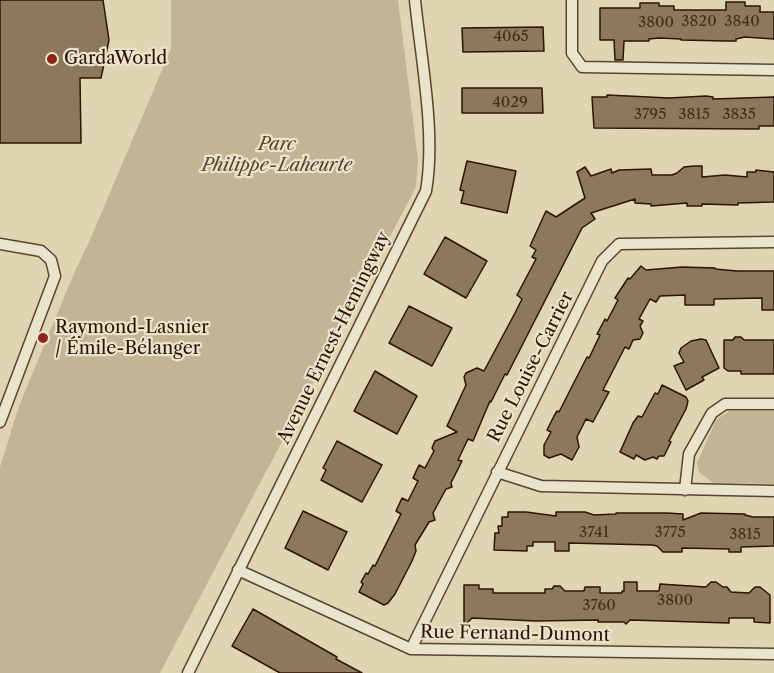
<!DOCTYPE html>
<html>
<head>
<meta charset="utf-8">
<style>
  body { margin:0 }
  canvas { display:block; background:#e0d5b2 }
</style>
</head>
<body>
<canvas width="774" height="673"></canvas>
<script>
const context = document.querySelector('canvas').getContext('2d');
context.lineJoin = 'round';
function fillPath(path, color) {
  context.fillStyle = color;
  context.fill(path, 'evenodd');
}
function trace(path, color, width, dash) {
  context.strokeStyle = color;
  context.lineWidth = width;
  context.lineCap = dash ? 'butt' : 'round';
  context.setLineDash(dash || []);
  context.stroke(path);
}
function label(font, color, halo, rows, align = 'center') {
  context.font = font + ' "Libre Caslon Text",serif';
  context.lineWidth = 4.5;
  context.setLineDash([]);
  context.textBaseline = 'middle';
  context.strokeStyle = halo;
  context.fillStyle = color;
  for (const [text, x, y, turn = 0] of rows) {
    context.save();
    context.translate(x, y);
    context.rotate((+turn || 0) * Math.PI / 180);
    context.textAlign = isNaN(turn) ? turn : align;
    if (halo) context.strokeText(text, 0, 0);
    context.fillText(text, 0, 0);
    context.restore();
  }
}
fillPath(new Path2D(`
  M171,0H398L418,160L416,187L160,673H0V467L19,406L75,271L89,242L171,49Z
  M729,411H774V484L713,483L699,472L697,463L716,420Z`), '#c2b494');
const building = new Path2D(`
  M0,0H103L109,40L101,78H80L81,143H0Z
  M726,2H745V6H760V12H774V39L745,37L736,39V41H725L681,40V39L659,38L649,39V41H624L623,60H615L614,40H600V8H640V3H659V6H674V10H726Z
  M543,27L544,51L463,52L462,28Z
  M462,88H542L543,113H462Z
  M607,95L669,98L706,96L713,97V99L774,97V126H759V129L594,128L592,97H607Z
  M467,161L516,171L507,213L461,203L464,191L460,190Z
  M694,166H702V177L725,175L747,177V172H756V170L774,172V202L738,203V205L702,204V206H687V203L651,206V204L635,203V199L591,213L595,219L582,228L507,375L505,374L491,402L490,401L473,441L468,439L458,460L462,461L451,483L452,487L446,489L433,513L435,520L429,522L415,545L416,551L412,561L395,594L388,603L384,605L359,592L363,584L361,582L366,573L368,574L373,565L375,566L401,514L396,511L402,498L408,501L418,481L413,478L419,465L425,468L434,451L432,448L435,441L457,432L447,426L466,385L464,377L466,373L477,368L484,371L515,313L522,299L517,295L536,259L532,257L536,250L530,246L546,211L556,217L585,198L577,172L585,167L591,176L611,169L612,173L619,170L651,169L652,175H672L677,173L684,167Z
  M445,237L487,261L466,298L424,274Z
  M641,266L646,270L682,267L715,268V269L737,271H774V310H762V298L714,299V305H685V295L660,296L656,302L650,299L639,319L643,321L640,326L643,333L640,339L633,340L629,349L625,347L603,390L609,392L593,422L586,419L577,437L579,447L572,460L561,454L549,458L544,455V445L551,432L547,430L554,416L557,411L559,412L587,357L589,358L600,335L597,334L605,319L607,321L618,300L615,298L628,278L630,279Z
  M409,306L452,328L432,366L389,343Z
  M735,337H741L744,340H774V374H741V371H728L724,368V340H733Z
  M701,339L706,340L719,368L702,377L704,380L686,390L674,366L684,362L679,353L681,348L691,341Z
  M375,371L417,396L397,434L354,411Z
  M662,385L686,397L688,401L686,409L669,441L671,442L664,456H659L657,459L653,457L645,460L636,455L634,459L620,452L633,423L638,416L642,417L655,393L658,394Z
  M337,441L382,465L362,502L321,480L326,470L323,468Z
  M303,511L347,532L328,570L285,548Z
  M508,512H526L556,516V512H585L594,515L616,514V513H667L683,514V520L701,513L745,514V515L753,517H774V546L741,547V552H729V549L682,548V552H663L657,546L652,545L569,543V551H555V542H533V546H527V551L494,550L495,533H499L498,526H502V517H508Z
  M624,582H637V591H659L660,584L706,587L711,582H716L723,587H727L731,592L749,593L755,587H760L770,595V623L754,622V618H729V623L630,620L626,624L624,622H598V620L536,621L472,618L464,626V585H479V589H493V593H545V589H552L554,586H560L565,591H584L585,587H600V593H622V591H624Z
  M253,609L337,657L336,659L362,673H280L232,646Z`);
fillPath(building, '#8b785d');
trace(building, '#2f1401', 1.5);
const minor = new Path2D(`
  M572,0V53L582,67L774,70
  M0,244L41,251L51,260L55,276L0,422
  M497,472L541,486L774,491
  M685,490L689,454L712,413L725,404H774
  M238,570L411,649L774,654
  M411,649L602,261L619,244L774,242
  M188,673L426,191C436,134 421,59 415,0`);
trace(minor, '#5b442d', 13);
trace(minor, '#ebe4cd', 10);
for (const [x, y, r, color] of [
  [52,59,6,"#8f2418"],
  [43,338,6,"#8f2418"]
]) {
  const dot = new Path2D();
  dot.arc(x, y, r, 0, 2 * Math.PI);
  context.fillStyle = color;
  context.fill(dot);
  trace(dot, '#ebe4cd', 2);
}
label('15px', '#462d18', null, [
  ["3820",699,22],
  ["3840",742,22],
  ["3800",656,23],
  ["4065",511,37],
  ["4029",510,103],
  ["3795",650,115],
  ["3815",694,115],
  ["3835",739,115],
  ["3741",594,533],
  ["3775",670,533],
  ["3815",745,535],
  ["3800",675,601],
  ["3760",599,606]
]);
label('18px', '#2f1401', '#ebe4cd', [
  ["GardaWorld",64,59],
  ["Raymond-Lasnier",55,328],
  ["/ Émile-Bélanger",55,349]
], 'left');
label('italic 18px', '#5b442d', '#ebe4cd', [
  ["Parc",277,145],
  ["Philippe-Laheurte",277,166]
]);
label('18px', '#2f1401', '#ebe4cd', [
  ["Avenue Ernest-Hemingway",334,338,-64],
  ["Rue Louise-Carrier",531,367,-63],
  ["Rue Fernand-Dumont",515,634,1]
]);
</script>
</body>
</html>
